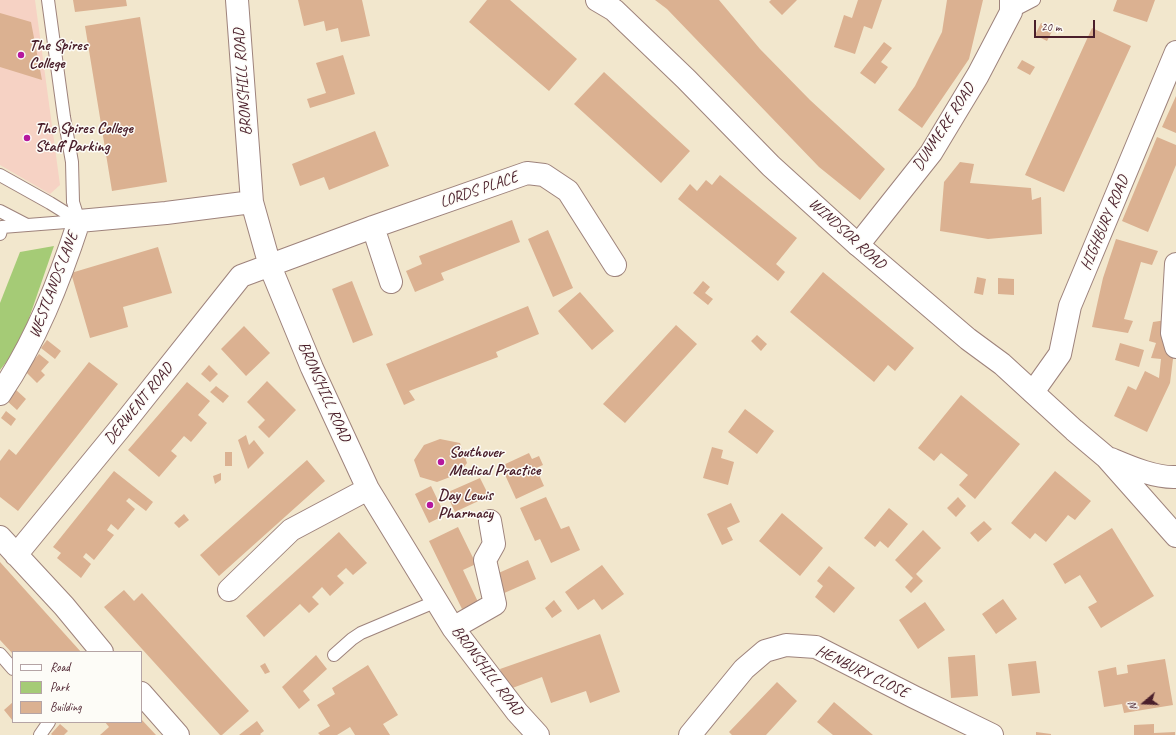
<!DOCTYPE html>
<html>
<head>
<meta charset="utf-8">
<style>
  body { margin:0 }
  #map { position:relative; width:1176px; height:735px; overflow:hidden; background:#f2e7cd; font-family:Caveat,sans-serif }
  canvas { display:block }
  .legend { position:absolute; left:12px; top:651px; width:130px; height:72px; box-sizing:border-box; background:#fdfcf7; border:1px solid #b5a4a5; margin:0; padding:5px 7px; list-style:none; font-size:12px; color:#4a1f2b }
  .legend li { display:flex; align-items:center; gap:8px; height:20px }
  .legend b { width:20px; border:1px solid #b5a4a5 }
  .north { position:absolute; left:1124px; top:683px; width:40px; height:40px; -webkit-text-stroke:3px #fdfcf7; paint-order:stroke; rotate:251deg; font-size:11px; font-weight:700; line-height:16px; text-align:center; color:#4a1f2b }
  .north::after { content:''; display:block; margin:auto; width:14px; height:18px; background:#4a1f2b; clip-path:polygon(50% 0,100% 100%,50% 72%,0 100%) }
  .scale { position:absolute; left:1034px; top:20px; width:61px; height:18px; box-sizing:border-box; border:2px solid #4a1f2b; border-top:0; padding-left:5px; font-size:12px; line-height:14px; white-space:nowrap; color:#4a1f2b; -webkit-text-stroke:3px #fdfcf7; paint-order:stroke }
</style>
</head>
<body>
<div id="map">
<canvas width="1176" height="735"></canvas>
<ul class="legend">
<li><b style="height:5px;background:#fff"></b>Road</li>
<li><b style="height:11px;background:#a5cb76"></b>Park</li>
<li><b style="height:11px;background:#dbb191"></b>Building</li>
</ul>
<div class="north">N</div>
<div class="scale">20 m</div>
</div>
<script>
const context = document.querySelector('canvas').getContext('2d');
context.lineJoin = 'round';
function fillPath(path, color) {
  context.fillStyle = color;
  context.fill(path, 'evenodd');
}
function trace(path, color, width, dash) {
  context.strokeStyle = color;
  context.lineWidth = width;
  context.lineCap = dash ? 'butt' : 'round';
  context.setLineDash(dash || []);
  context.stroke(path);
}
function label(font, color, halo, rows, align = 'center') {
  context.font = font + ' Caveat,sans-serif';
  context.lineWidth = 3;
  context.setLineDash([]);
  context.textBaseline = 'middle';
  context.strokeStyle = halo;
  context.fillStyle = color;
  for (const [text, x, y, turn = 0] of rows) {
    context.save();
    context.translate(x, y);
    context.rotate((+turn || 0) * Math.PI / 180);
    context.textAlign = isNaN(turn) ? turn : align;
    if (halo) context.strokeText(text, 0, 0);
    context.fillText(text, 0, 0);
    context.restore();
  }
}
fillPath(new Path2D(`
  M0,0H35L60,185L50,194L0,165Z`), '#f6d2c4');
fillPath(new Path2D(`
  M54,246L25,330L15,351L0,370V303L20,252Z`), '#a5cb76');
fillPath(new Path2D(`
  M73,0H126L127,6L75,12Z
  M298,0H362L370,36L341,42L338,28L326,31L324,21L304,26Z
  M487,0H510L577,59L549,91L469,22Z
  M655,0H719L760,49L810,100L885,169L860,200L819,167L667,9Z
  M771,0H797L782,15L769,2Z
  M858,0H882L872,29L864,26L855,54L834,47L844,15L852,18Z
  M947,0H983L969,59L922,128L898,110L915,86L942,32Z
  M1117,0H1155L1147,22L1113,11Z
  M0,13L31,22L42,80L0,67Z
  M140,17L167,182L112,191L85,26Z
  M1041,23L1053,29L1047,41L1035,35Z
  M1092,28L1131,46L1064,192L1025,175Z
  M884,42L892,48L881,62L888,67L875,84L860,73Z
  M343,55L355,94L310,108L307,99L326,93L316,63Z
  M1022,60L1035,67L1030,75L1017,68Z
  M604,72L690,151L661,183L574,104Z
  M1176,96V133L1162,127Z
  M375,131L389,166L329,190L324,177L300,186L292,164Z
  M1157,137L1176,145V165L1148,232L1122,221Z
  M960,162L974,164L970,183L1031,188L1032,200L1041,197L1042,234L988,239L940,231L944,182Z
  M720,175L797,238L776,264L785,272L778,281L678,199L690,184L697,191L706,180L712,185Z
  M512,220L520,242L441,273L444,280L415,292L406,271L422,264L419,256Z
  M548,230L573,288L553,297L528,239Z
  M1116,239L1158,251L1152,265L1141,262L1124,319L1133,321L1128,333L1092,327L1103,278Z
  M158,247L172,293L123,307L128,327L90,338L71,273Z
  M823,272L914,348L895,371L888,365L874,382L790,312Z
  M977,277L986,279L983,295L974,293Z
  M998,278L1014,279V295L998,294Z
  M352,281L373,335L353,343L332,289Z
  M703,281L710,287L705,293L713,299L708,305L693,293Z
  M580,292L614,331L592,350L558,311Z
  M528,306L539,334L496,352L498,357L409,391L415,400L404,405L386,364Z
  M1166,320L1173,359L1170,383L1147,432L1114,416L1128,386L1136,390L1145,371L1159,378L1161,359L1151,358L1156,343L1149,341L1153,322Z
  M676,325L697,344L625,423L603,404Z
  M244,326L270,353L246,376L221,349Z
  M757,335L767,344L761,351L751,341Z
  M47,340L61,351L55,359L41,348Z
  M1120,343L1144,350L1139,367L1115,360Z
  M39,354L49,362L41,371L45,375L37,383L25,371Z
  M89,362L118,384L18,511L0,497V461L9,449L16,455Z
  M209,365L218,374L210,382L201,374Z
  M267,381L296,410L269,438L258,427L265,420L247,402Z
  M187,382L210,401L198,415L207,423L191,442L184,436L171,451L177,456L159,477L128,450Z
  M216,386L229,396L223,403L210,392Z
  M15,389L26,399L17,410L6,400Z
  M961,395L1020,444L975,499L959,485L968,475L941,453L934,461L918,448Z
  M745,409L774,431L757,454L728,432Z
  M6,411L16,419L11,426L1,418Z
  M246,435L249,445L254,440L264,453L248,469L238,440Z
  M440,439L460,443L467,463L458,474L437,482L420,477L414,460L424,445Z
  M712,447L723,450L721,458L734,462L728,485L703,478Z
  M225,452H232V466H225Z
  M529,453L532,459L539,456L543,465L536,468L544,486L516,499L501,466Z
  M307,460L325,481L219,576L200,555Z
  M114,471L153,502L146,511L129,498L126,501L135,509L118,530L111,524L107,530L114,535L94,560L86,553L83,557L91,564L81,578L57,558L61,553L53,547Z
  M1055,471L1091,501L1075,520L1068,515L1046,542L1035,533L1030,539L1011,523Z
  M221,473V480L215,484L213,476Z
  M480,478L489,496L455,512L446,493Z
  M431,486L445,515L429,523L415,494Z
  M546,497L561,529L569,526L580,550L551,563L540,539L535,541L520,508Z
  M958,497L966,506L956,517L947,508Z
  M731,503L740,522L727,528L733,540L722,545L707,514Z
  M889,508L908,524L888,548L880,541L875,547L864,538Z
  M782,513L823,548L800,576L759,541Z
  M184,514L189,520L179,528L174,523Z
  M984,521L992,529L978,542L970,533Z
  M458,527L476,564L463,570L478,602L462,609L429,541Z
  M1112,528L1154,596L1101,628L1088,607L1097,602L1080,575L1065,584L1053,564Z
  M923,530L941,548L916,574L923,581L911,593L905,587L913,578L895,560Z
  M339,532L367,563L353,575L346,568L337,576L344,583L330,596L322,587L312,597L319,604L309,613L300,604L264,637L246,616Z
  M528,560L536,579L502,594L494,575Z
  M0,562L81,652H13V654L0,640Z
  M602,565L624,594L602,610L594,599L578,610L565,592Z
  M829,566L855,588L834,613L815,597L823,586L817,581Z
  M124,590L134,601L142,593L249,711L222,735H220L104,607Z
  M1003,599L1017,619L996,634L982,614Z
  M554,600L562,611L552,618L545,608Z
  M925,602L945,630L918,649L899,620Z
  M600,634L620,692L590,703L586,691L551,703L542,677L507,690L500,669Z
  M316,655L327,669L303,691L310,700L299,709L282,687Z
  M975,655L978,696L951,698L948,657Z
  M1165,659L1173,705L1124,713L1122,704L1104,707L1098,671L1116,667L1117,675L1128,673L1127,665Z
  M1036,661L1040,693L1012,696L1008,664Z
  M265,663L270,672L265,674L260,666Z
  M368,665L398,715L383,724L390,735H355L350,727L337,735H320L318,733L330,726L317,705L335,694L332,688Z
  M777,682L797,701L766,735H732L729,732Z
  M13,702V721L4,710Z
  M834,702L873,735H833L817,722Z
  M141,719L156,735H100L109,727L105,722H141Z
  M257,721L264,731L260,734L261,735H239Z
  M60,724L68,731L64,735H52L51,734Z
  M1154,724V733L1175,732V735H1134V725Z
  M1036,732L1051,734V735H1036Z`), '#dbb191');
const lane = new Path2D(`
  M48,0L64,117L72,162L73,202L79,221
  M1011,12L1034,0
  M0,175L50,203L79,221
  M0,211L27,225
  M0,234L2,227L79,221
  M0,654L13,669
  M334,655L352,639L361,633L437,601
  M40,735L49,722`);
const street = new Path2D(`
  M237,0L252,202L270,266L312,368L368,489L453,628L517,712L538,735
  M373,227L391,282
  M858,245L931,153L978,75L1011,12V0
  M1176,264L1172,333L1176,347
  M1033,392L1060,354L1070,306L1176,52
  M0,394C36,341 59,282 79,221L166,213L252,202
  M0,537L64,606L102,652
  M16,555L121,427L241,276L373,227L527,173L544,175L568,191L615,265
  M229,590L291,530L368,489
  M453,628L495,604L485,560L494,544L490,521
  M141,693L178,735
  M690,735L744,669L765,651L786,645L816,647L914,697L992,735`);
const secondary = new Path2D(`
  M597,0L614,10L686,79L771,166L858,245L968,339L1002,364L1074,430L1106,457L1176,536
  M1111,459C1130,467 1155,478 1176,477`);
trace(lane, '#9e837c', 14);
trace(street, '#9e837c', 24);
trace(secondary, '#9e837c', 24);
trace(lane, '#fff', 12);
trace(street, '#fff', 22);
trace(secondary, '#fff', 22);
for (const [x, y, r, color] of [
  [21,55,4,"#b5179e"],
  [27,138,4,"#b5179e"],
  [441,462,4,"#b5179e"],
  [430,505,4,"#b5179e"]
]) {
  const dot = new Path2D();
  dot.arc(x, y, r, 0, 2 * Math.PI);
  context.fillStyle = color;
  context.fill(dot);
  trace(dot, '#fdfcf7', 1.5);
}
label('bold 16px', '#4a1f2b', '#fdfcf7', [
  ["The Spires",29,46],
  ["College",29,64],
  ["The Spires College",35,129],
  ["Staff Parking",35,147],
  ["Southover",449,453],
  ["Medical Practice",449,471],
  ["Day Lewis",438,496],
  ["Pharmacy",438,514]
], 'left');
label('16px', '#4a1f2b', '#fdfcf7', [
  ["BRONSHILL ROAD",243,82,-94],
  ["DUNMERE ROAD",944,127,-57],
  ["LORDS PLACE",479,190,-19],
  ["HIGHBURY ROAD",1105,223,-67],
  ["WINDSOR ROAD",847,234,42],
  ["WESTLANDS LANE",54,285,-69],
  ["BRONSHILL ROAD",324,392,66],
  ["DERWENT ROAD",139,404,-51],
  ["BRONSHILL ROAD",487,671,53],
  ["HENBURY CLOSE",862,672,26]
]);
</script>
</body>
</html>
